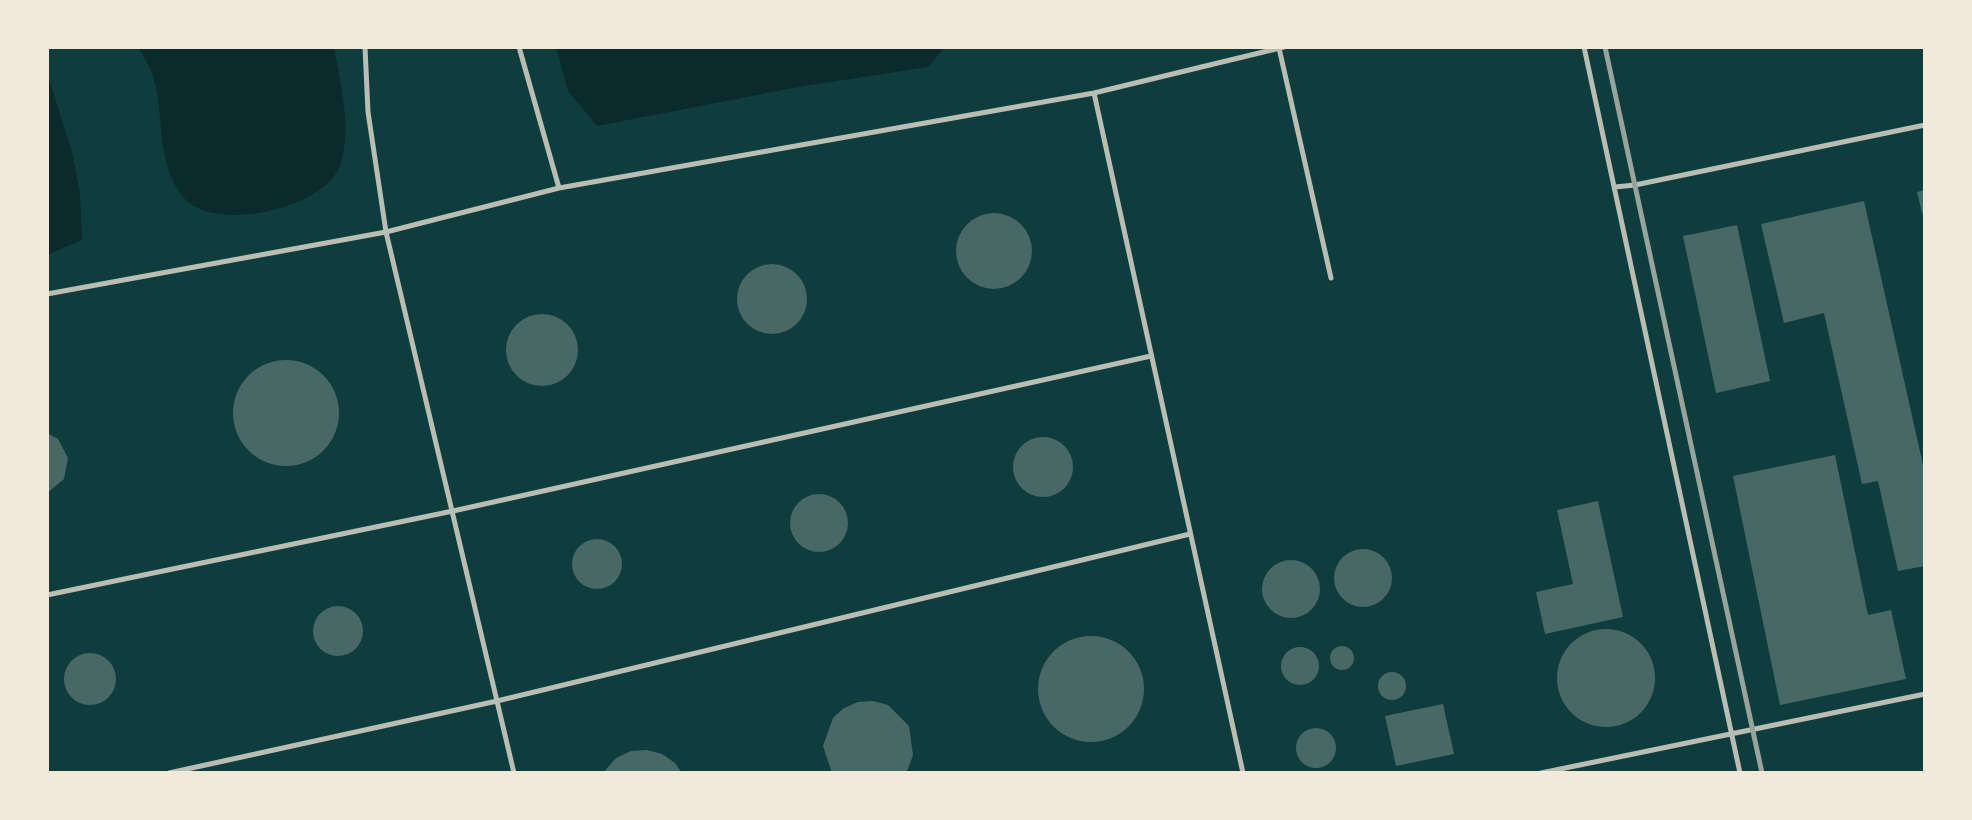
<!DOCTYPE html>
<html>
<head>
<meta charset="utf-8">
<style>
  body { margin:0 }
  #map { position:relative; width:1972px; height:820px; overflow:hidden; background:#0f3d3e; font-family:"Libre Baskerville",serif }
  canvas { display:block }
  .frame { position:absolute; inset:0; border:49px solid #f1e9da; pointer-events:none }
</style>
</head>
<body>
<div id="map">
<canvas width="1972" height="820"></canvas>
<div class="frame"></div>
</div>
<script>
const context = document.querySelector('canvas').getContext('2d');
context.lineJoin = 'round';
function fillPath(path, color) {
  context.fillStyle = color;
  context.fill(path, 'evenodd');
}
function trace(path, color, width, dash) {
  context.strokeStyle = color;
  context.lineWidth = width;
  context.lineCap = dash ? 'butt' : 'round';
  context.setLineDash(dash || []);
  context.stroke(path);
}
fillPath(new Path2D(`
  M138,47H334C340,83 352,126 341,163C328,208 215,234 184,198C155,164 165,115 153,76C150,66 143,56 138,47Z
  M556,47H945L928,67L798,87L597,126L568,91Z
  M47,73L72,152L80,193L82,240L47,255Z`), '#0a2a2b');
fillPath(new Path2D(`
  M1925,190V221H1924L1917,192Z
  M1864,201L1925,474V566L1898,571L1878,481L1862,484L1824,313L1784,323L1761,224Z
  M956 251a38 38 0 1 1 76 0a38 38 0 1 1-76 0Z
  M1737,225L1770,381L1716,393L1683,236Z
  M737 299a35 35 0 1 1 70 0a35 35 0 1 1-70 0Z
  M506 350a36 36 0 1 1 72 0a36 36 0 1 1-72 0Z
  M233 413a53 53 0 1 1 106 0a53 53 0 1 1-106 0Z
  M47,433L58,439L68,458L64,479L47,493Z
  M1013 467a30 30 0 1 1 60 0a30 30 0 1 1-60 0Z
  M1835,455L1868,615L1891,610L1906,679L1780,705L1733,476Z
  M790 523a29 29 0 1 1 58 0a29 29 0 1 1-58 0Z
  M1598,501L1623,617L1545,634L1536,592L1573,584L1557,510Z
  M572 564a25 25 0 1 1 50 0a25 25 0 1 1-50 0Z
  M1334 578a29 29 0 1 1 58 0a29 29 0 1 1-58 0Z
  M1262 589a29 29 0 1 1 58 0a29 29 0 1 1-58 0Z
  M313 631a25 25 0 1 1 50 0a25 25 0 1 1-50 0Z
  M1557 678a49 49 0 1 1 98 0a49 49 0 1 1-98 0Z
  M1038 689a53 53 0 1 1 106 0a53 53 0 1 1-106 0Z
  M1330 658a12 12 0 1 1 24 0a12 12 0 1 1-24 0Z
  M1281 666a19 19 0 1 1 38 0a19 19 0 1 1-38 0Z
  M64 679a26 26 0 1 1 52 0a26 26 0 1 1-52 0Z
  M1378 686a14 14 0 1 1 28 0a14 14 0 1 1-28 0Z
  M873,701L888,705L909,726L913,755L908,769L905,773H832L823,746L833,718L844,708L858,702Z
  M1443,704L1454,754L1396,766L1385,716Z
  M1296 748a20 20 0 1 1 40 0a20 20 0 1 1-40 0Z
  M647,750L662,754L675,763L682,773H603L616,758L631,751Z`), '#486865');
trace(new Path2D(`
  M365,47L368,112L386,232L514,773
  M519,47L559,188
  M1584,47L1740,773
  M1279,48L1331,278
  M1094,93L1243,773
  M1615,187L1635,185L1925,125
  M47,294L386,232L559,188L1094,93L1284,47
  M47,595L453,511L1151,356
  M169,773L497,701L1190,534
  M1541,773L1925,694`), '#b8beb3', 5);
trace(new Path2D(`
  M1605,47L1762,773`), '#97a49c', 5);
</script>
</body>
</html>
